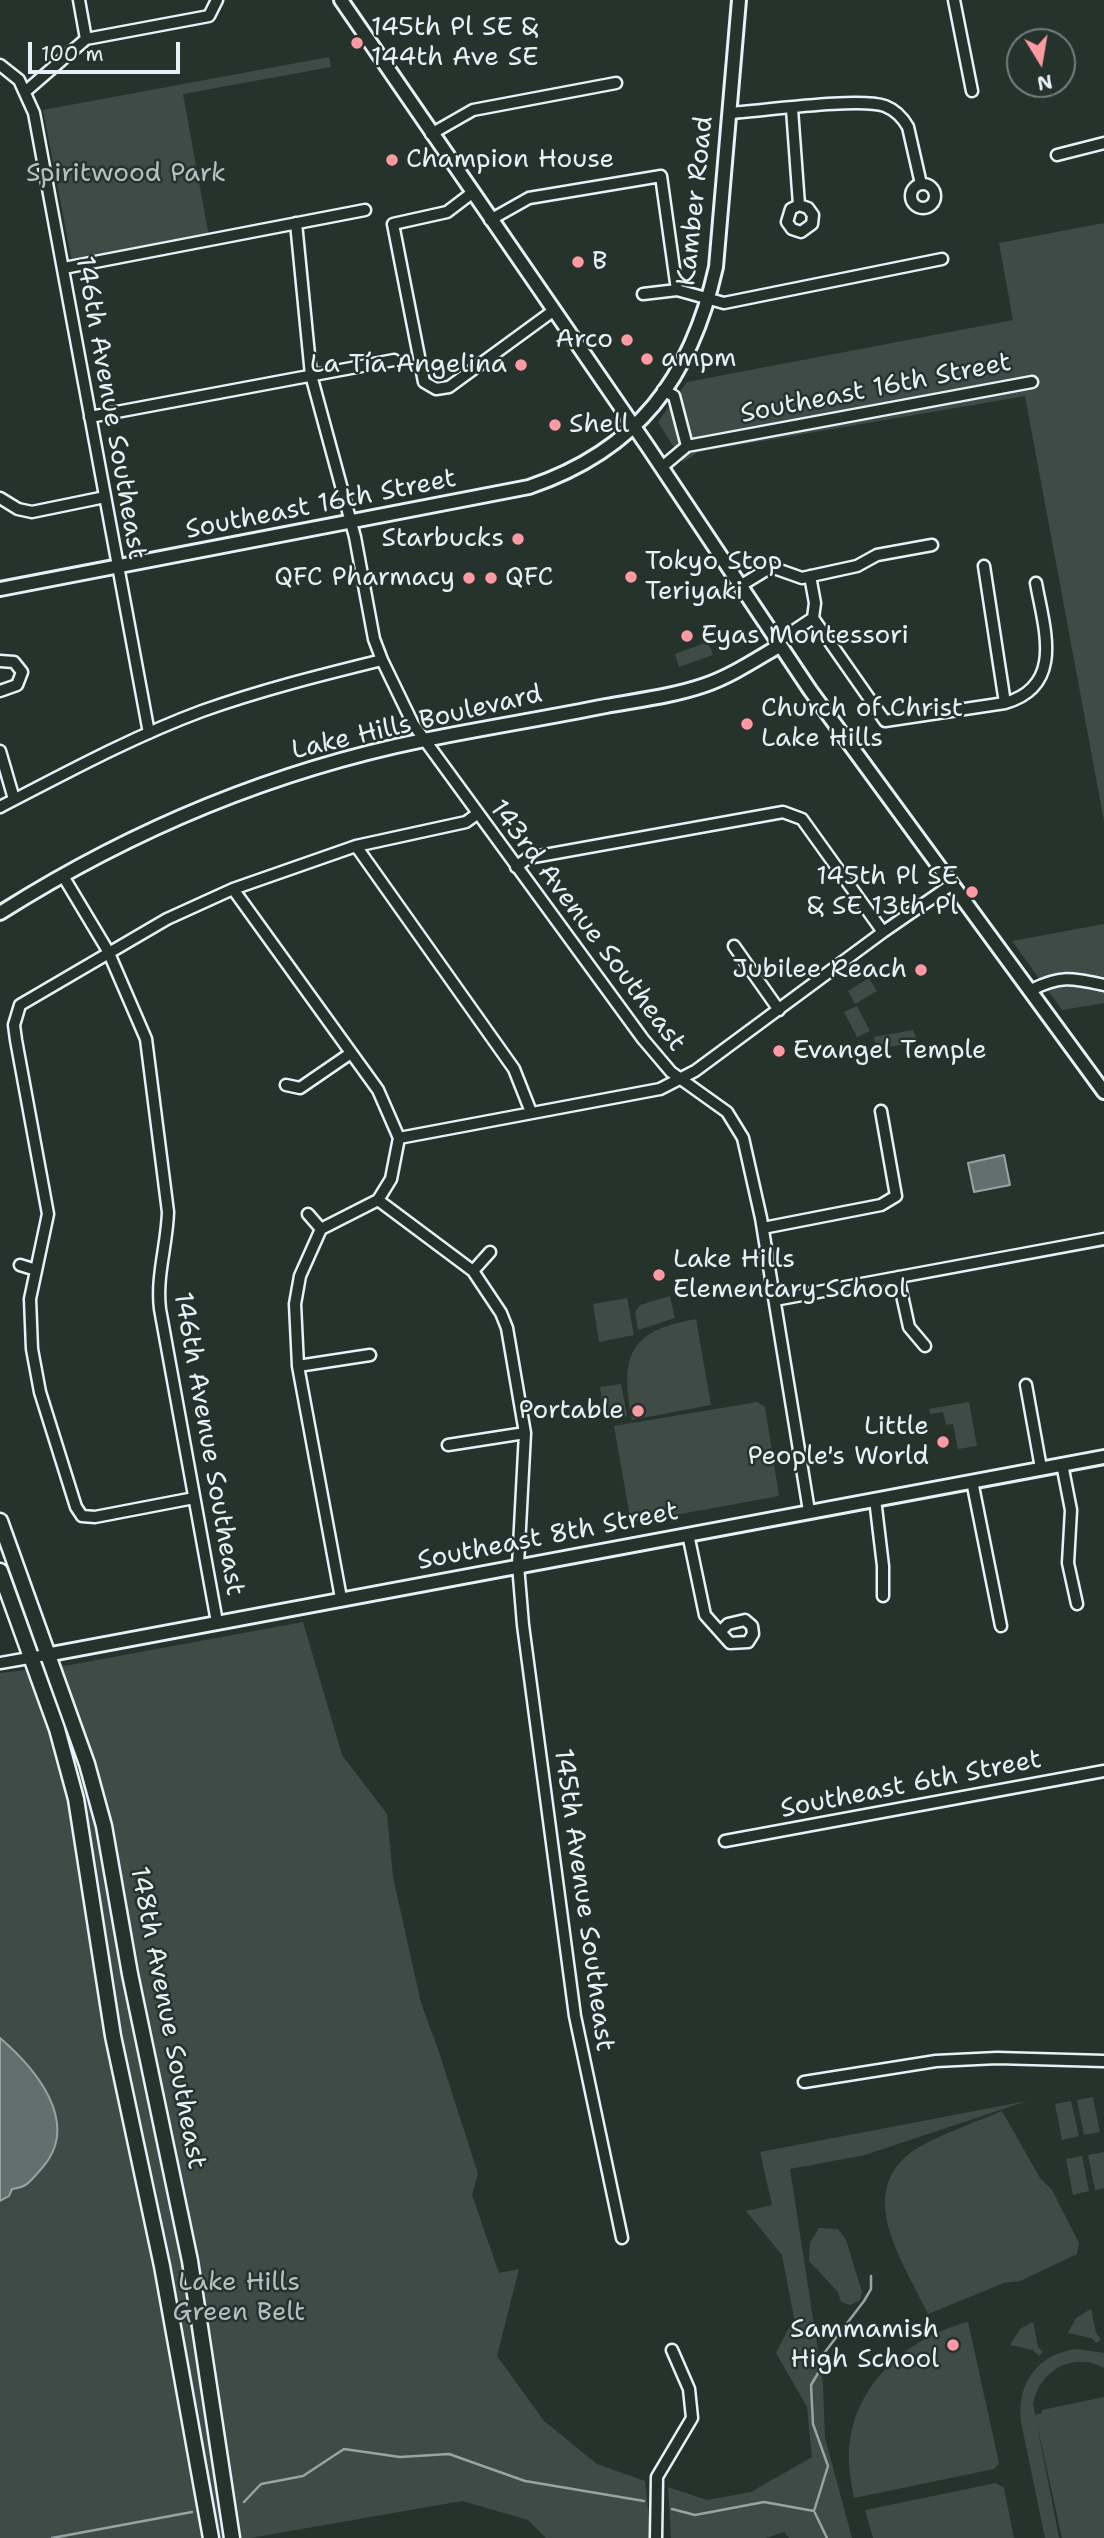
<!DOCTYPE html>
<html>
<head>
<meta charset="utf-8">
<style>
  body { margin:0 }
  #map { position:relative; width:1104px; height:2538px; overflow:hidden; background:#26332d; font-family:"Shantell Sans",sans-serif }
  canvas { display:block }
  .north { position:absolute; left:1006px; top:28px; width:70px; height:70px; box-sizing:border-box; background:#26332d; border:2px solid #747f7e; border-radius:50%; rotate:169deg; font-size:19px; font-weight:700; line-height:28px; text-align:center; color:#e8f1f8 }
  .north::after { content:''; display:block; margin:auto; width:24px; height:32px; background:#ff9aa2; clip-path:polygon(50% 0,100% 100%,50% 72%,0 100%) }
  .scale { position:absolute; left:28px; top:42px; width:152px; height:32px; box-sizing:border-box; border:4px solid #e8f1f8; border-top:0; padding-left:9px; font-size:21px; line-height:24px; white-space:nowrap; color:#e8f1f8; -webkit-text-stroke:5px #26332d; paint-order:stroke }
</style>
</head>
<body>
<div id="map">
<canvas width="1104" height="2538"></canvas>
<div class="north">N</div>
<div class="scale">100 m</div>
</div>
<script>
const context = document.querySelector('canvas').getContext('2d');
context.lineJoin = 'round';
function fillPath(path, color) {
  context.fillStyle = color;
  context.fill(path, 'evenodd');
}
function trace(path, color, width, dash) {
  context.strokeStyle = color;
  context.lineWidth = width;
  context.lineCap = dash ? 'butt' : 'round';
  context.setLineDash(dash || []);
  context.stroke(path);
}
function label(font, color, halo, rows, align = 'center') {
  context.font = font + ' "Shantell Sans",sans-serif';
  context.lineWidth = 5;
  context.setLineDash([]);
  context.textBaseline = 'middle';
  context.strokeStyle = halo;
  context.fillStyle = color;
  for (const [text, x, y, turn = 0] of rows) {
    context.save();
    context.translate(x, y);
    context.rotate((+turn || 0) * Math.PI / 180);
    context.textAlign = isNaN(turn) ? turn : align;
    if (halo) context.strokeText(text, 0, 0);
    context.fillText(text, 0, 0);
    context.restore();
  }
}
fillPath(new Path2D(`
  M329,57L331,67L183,94L209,237L72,262L43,110Z
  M1104,223V821L1025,396L698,452L683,462L658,422L687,382L1013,320L999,243Z
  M708,642L713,655L679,667L675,654Z
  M1104,924V1003L1062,1010L1012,941Z
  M869,978L877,991L855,1004L848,991Z
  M857,1006L870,1031L857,1037L844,1012Z
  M913,1030L918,1042L876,1049L874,1037Z
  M670,1296L675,1318L638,1330L635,1312L640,1305Z
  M627,1298L634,1335L599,1342L593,1304Z
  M696,1319L711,1405L632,1420C620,1356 628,1331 696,1319Z
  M621,1384L627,1416L605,1419L600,1387Z
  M757,1402L765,1407L779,1496L631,1523L614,1426Z
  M969,1402L977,1446L958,1449L953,1424L946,1425L943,1412L930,1414L929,1409Z
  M303,1622L342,1755L387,1814L393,1877L421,2003L438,2049L478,2174L472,2195L499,2273L519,2269L497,2356L544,2421L597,2464L645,2481L651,2538H546L528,2520L462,2501L250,2538H0V1673L70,1665Z
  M1093,2097L1100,2132L1084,2135L1077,2100Z
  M1027,2101L865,2155L790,2169L823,2384L825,2438L852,2538H789L784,2532L766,2538H671L668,2487L707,2500L751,2492L812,2457L807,2407L776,2353L794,2318L782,2255L746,2211L772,2205L760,2152Z
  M1071,2101L1079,2136L1062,2140L1055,2104Z
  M1002,2111L1040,2178L1052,2190L1079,2243L1077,2254L1020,2281L1004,2283L928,2314C906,2266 855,2197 909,2154C929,2138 977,2122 1002,2111Z
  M1104,2152V2188L1095,2190L1088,2155Z
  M1082,2156L1089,2191L1073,2195L1066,2159Z
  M819,2228L838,2229L846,2240L862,2292L860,2300L850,2305L841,2302L838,2292L809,2261L810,2243Z
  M1091,2309L1096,2333L1101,2339L1097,2343L1091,2338L1068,2333L1076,2318Z
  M968,2322L999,2463L994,2469L854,2498C852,2486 849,2473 849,2461C847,2390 904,2338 968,2322Z
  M1033,2322L1038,2347L1043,2352L1039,2356L1033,2350L1010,2345L1020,2329Z
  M1077,2349L1104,2353V2368C1073,2351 1039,2371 1033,2404L1059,2538H1045L1021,2422C1016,2383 1039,2353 1077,2349Z
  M1104,2397V2538H1062L1035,2415L1042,2413V2410Z
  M996,2483L1004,2488L1014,2538H873L865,2510Z`), '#3e4b47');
const water = new Path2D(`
  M1004,1155L1010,1185L974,1192L968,1163Z
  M0,2038C35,2068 82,2123 42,2168C32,2179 29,2187 12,2189L9,2196L0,2201Z`);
fillPath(water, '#636f6d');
trace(water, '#98a3a5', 2);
trace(new Path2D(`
  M244,2502L261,2484L303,2476L344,2449L400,2457L449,2454L525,2481L644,2501
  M672,2509L695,2515L764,2502L814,2511L828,2466L813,2424L811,2385L823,2365L825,2352L864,2301L871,2289V2276
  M815,2513L827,2538
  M52,2538L192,2512`), '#98a3a5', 2.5);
const street = new Path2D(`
  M79,0L86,39
  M954,0L972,91
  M0,65L19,80L34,113L149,733
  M26,91L86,39L209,16L217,0
  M792,109L799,205L791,209L787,222L792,229L801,232L812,224L813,215L808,208L799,205
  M729,113C762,111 859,97 885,106C895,110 903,118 908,127L921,184
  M431,134L473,110L616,83
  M1057,155L1104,143
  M911 196a12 12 0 1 1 24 0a12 12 0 1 1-24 0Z
  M472,193L447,212L393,224L424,382L436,389L449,387L553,311
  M490,220L529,198L661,176L677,290L643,294
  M296,223L311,375L355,537L374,639L382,660L413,724L643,1039L671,1072L727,1112L743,1138L761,1218L809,1511
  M64,268L365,210
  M677,290L724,303L942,259
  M90,417L394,360
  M687,446L1032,382
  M662,467L687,446L674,396L663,390
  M0,498L18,509L32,512L105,497
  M984,566L1005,703
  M810,576L815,603L813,618
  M740,586L771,567L802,578L857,566L877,555L932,545
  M777,642L813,618L885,721L1005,703C1065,686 1044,628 1036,583
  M0,661L14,662L22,672L17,685L0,691
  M0,751L14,799
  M0,807C66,773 132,737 202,711C261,690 321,675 382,660
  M356,846L514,1069L531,1112
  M516,867L528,858L783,812L802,819L883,932
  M63,876L108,951L146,1039L168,1212C167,1245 156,1276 160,1309L217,1622
  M233,889L378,1090L399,1138L391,1179L378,1200L321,1229L300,1276L295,1304L298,1366L341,1598
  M734,946L779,1010
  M1031,990C1061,975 1072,978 1104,985
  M286,1085L300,1088L351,1053
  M881,1111L896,1196
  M399,1138L660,1089L695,1071L883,932L951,885
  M378,1200L473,1271L501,1313L507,1328L525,1433L518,1565L523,1625L575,2016L622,2238
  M308,1214L321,1229
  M763,1228L881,1205L896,1196
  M20,1265L36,1270
  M473,1271L490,1252
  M898,1277L909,1327L925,1346
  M775,1300L1104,1239
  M298,1366L370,1355
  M1026,1385L1041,1468
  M448,1445L525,1433
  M1062,1464L1071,1510L1068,1563L1077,1604
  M972,1481L1001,1626
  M875,1499L883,1566V1596
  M82,1516L76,1507L40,1392L32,1349L30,1299L48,1214L16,1040L14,1025L20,1005L167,919L233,889L356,846L466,822L477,814
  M82,1516L95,1517L194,1498
  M688,1534L705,1615L730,1643L748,1642L753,1634L752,1626L745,1620L728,1624L721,1631
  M0,1663L46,1655
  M725,1841L1104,1771
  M804,2082L936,2061L997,2058L1104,2061
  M656,2538L657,2477L692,2418L689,2389L672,2350`);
const secondary = new Path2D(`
  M341,0L648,447L810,690L1104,1092
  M0,589L529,487C638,450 691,378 716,267L739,0
  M0,913C131,830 272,771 424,740C484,728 546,718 606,706C639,700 673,696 705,685C731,676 755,660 779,646
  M46,1655L1104,1457`);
const primary = new Path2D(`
  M0,1521L87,1764L104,1826L130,1974L190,2261L232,2538
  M0,1571L57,1729L76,1799L113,2036L162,2266L211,2538`);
trace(street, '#e8f1f8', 15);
trace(secondary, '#e8f1f8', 18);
trace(primary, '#e8f1f8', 19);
trace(street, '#26332d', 10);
trace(secondary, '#26332d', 12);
trace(primary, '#26332d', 14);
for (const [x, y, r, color] of [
  [357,43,7,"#ff9aa2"],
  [392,160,7,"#ff9aa2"],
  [578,262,7,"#ff9aa2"],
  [627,340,7,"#ff9aa2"],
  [647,359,7,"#ff9aa2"],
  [521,365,7,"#ff9aa2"],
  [555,425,7,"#ff9aa2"],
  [518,539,7,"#ff9aa2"],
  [631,577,7,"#ff9aa2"],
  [469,578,7,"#ff9aa2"],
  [491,578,7,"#ff9aa2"],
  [687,636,7,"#ff9aa2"],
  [747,724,7,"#ff9aa2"],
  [972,892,7,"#ff9aa2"],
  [921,970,7,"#ff9aa2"],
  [779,1051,7,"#ff9aa2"],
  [659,1275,7,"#ff9aa2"],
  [638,1411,7,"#ff9aa2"],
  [943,1442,7,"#ff9aa2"],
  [953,2345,7,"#ff9aa2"]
]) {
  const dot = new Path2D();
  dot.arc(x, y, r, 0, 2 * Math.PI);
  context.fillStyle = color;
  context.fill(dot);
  trace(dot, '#26332d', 2.5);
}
label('26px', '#e8f1f8', '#26332d', [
  ["145th Pl SE &",371,28],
  ["144th Ave SE",371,58],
  ["Champion House",406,160],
  ["B",592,262],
  ["Arco",613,340,"right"],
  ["ampm",661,359],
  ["La Tía Angelina",507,365,"right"],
  ["Shell",569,425],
  ["Starbucks",504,539,"right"],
  ["Tokyo Stop",645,562],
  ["Teriyaki",645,592],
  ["QFC Pharmacy",455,578,"right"],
  ["QFC",505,578],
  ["Eyas Montessori",701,636],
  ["Church of Christ",761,709],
  ["Lake Hills",761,739],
  ["145th Pl SE",958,877,"right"],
  ["& SE 13th Pl",958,907,"right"],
  ["Jubilee Reach",907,970,"right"],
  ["Evangel Temple",793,1051],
  ["Lake Hills",673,1260],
  ["Elementary School",673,1290],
  ["Portable",624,1411,"right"],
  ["Little",929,1427,"right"],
  ["People's World",929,1457,"right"],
  ["Sammamish",939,2330,"right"],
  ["High School",939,2360,"right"]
], 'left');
label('26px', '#b5bfc3', '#26332d', [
  ["Spiritwood Park",126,174],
  ["Lake Hills",239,2283],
  ["Green Belt",239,2313]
]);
label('26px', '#e8f1f8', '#26332d', [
  ["Kamber Road",696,201,-84],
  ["Southeast 16th Street",876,389,-11],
  ["146th Avenue Southeast",110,408,80],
  ["Southeast 16th Street",321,505,-11],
  ["Lake Hills Boulevard",417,723,-13],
  ["143rd Avenue Southeast",587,926,53],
  ["146th Avenue Southeast",208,1444,80],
  ["Southeast 8th Street",548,1537,-11],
  ["Southeast 6th Street",911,1785,-11],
  ["145th Avenue Southeast",583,1900,82],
  ["148th Avenue Southeast",167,2018,79]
]);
</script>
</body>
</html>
